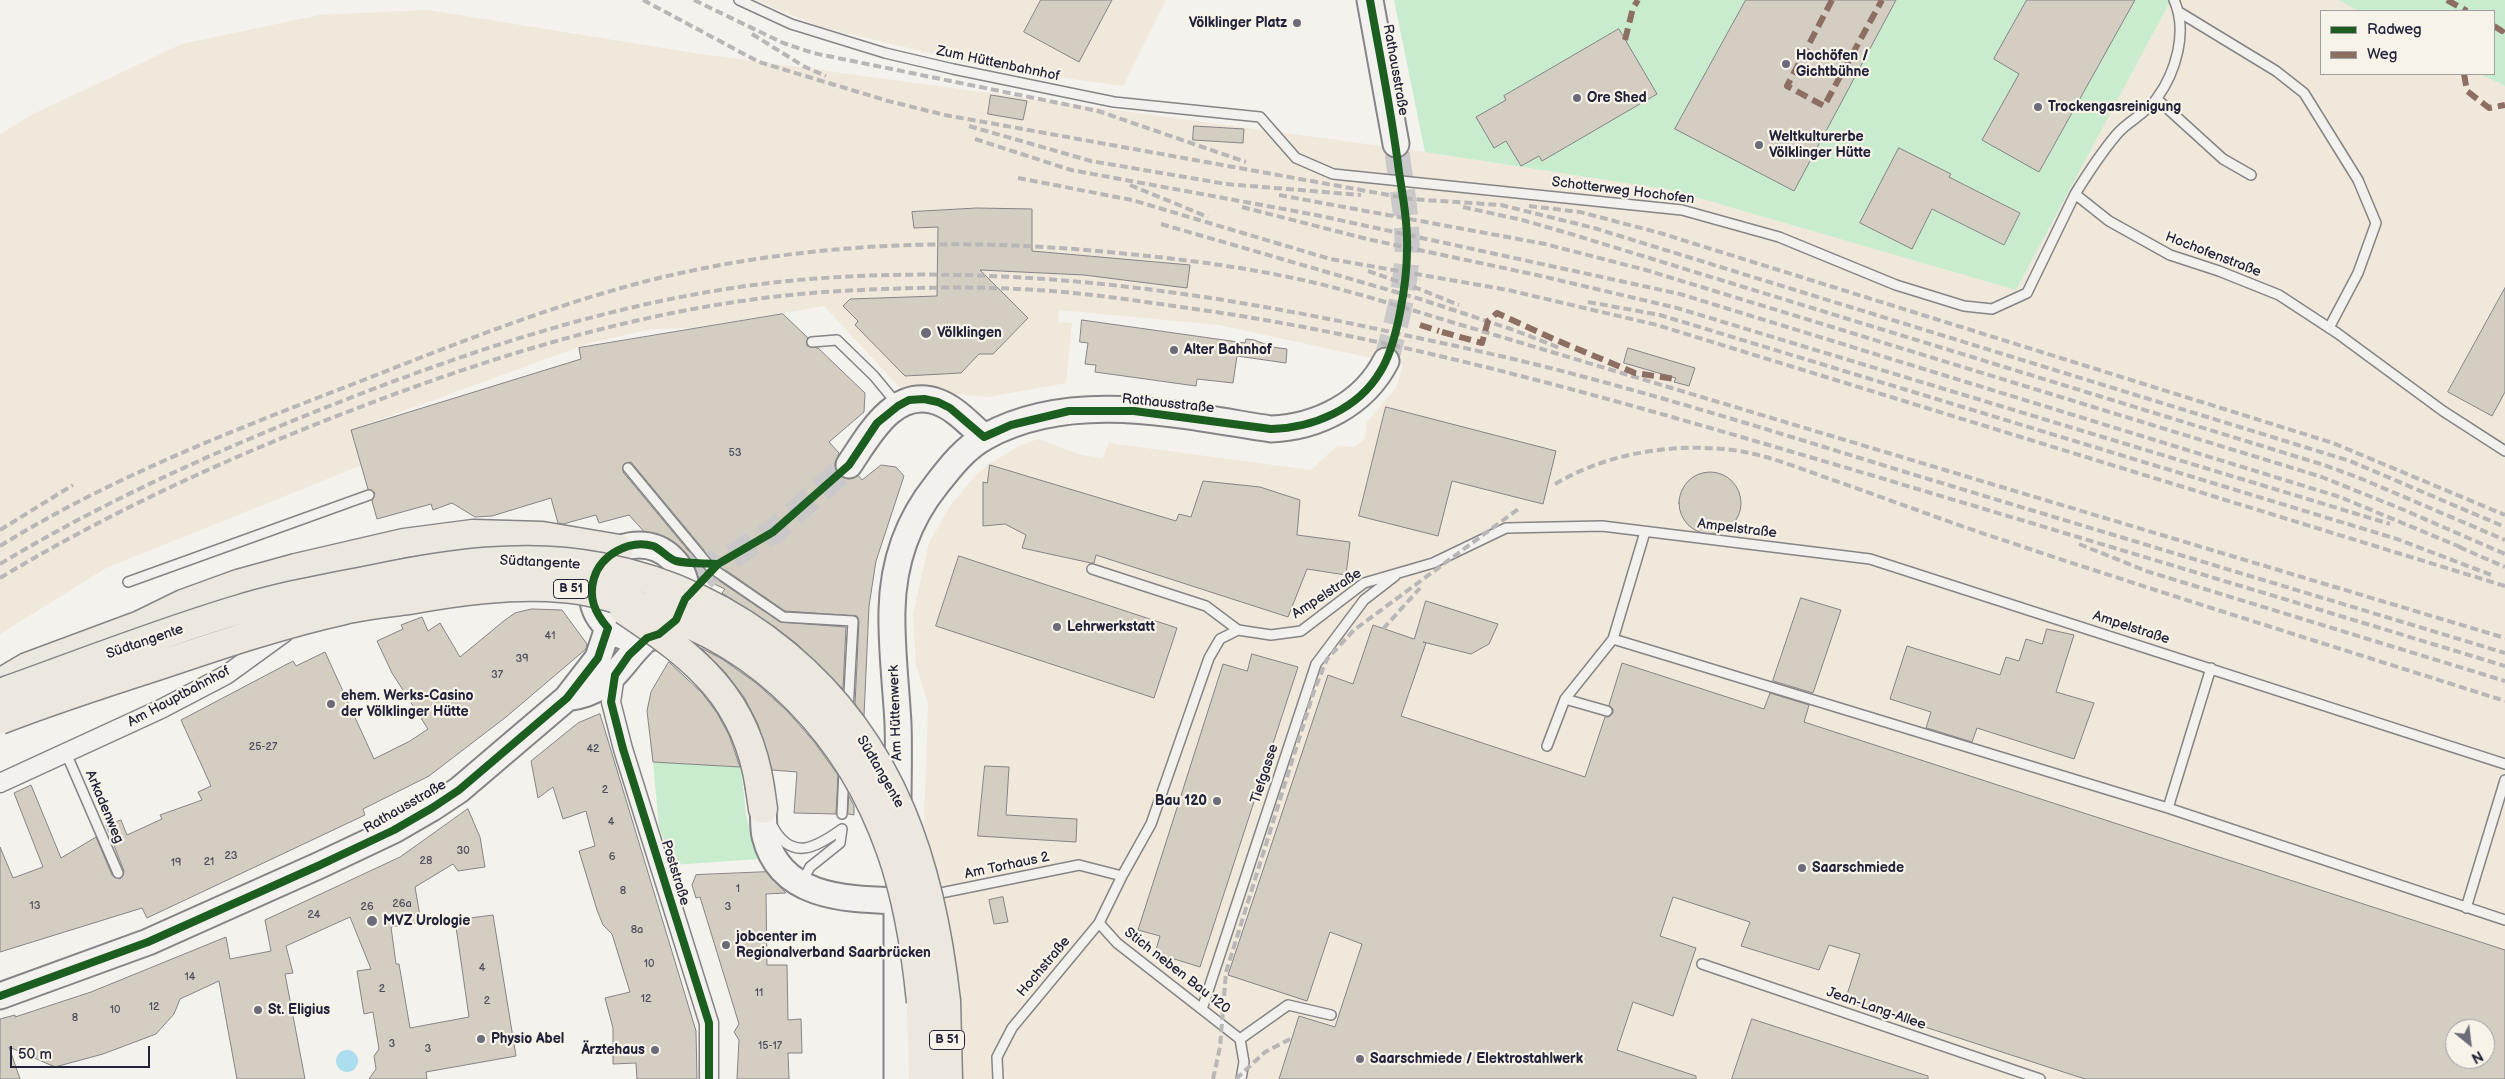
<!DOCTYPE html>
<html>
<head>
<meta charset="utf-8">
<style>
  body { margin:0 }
  #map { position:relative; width:2505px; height:1079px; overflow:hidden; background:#f4f2ec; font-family:"Balsamiq Sans",sans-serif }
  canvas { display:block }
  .legend { position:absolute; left:2320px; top:10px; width:175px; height:65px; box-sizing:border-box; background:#f7f3e8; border:1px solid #a29fa3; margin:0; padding:6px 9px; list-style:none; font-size:15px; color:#22223b }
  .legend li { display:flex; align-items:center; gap:10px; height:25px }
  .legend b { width:25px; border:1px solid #a29fa3 }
  .north { position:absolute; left:2445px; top:1019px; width:50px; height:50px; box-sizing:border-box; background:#f7f3e8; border:1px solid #a29fa3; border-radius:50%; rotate:151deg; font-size:14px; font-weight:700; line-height:20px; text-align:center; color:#22223b }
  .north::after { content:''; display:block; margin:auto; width:18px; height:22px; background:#6c6b79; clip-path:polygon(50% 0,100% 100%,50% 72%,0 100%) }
  .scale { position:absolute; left:10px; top:1046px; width:140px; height:22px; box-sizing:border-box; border:2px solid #22223b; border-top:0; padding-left:6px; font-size:15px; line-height:18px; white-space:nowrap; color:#22223b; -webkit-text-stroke:4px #f7f3e8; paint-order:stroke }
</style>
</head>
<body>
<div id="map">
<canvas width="2505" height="1079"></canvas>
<ul class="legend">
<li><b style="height:6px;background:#1b5e20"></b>Radweg</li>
<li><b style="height:6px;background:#8d6e63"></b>Weg</li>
</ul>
<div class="north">N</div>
<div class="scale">50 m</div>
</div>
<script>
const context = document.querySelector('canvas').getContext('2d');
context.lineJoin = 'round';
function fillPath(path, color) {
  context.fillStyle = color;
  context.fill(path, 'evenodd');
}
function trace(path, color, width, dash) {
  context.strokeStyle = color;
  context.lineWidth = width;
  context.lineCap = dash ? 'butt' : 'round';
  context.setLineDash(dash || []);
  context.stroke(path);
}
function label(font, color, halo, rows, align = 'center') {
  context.font = font + ' "Balsamiq Sans",sans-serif';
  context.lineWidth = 4.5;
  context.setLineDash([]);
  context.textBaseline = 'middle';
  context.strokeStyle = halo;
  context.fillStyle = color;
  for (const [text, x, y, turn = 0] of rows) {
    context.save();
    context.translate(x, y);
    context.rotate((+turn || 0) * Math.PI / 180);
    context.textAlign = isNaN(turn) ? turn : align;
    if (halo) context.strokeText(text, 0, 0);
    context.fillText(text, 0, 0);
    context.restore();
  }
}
fillPath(new Path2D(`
  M755,0H1166L1123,86L987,67L821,27Z
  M2171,0H2338L2359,11H2321V74H2480L2505,86V1079H959L947,913L924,823L928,704L916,664L913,614L929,543L950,506L975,476L987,465L1019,446L1038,439L1081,455L1102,458L1109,443L1311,470L1337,446L1354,447L1365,439L1367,422L1396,388L1403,365L1219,325L1059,310L1058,322L1072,323L1066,383L988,397L901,389L824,306L696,328L653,329L590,343L351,430L362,465L106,568L0,634V134L31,115L182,44L319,15L428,10L694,53L1425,152L1671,190L2016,290ZM2455,1029H2485V1059H2455Z`), '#f0e8da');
fillPath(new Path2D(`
  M1394,0H2171L2016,290L1671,190L1425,152Z
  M2338,0H2505V86L2480,74H2494V11H2359Z
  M653,762L741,767L746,815L758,859L673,865L659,826Z`), '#c8eccd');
fillPath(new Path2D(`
  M336 1061a11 11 0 1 1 22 0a11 11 0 1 1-22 0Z`), '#addeef');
const building = new Path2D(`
  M1041,0H1112L1079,62L1024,32Z
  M1746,0H1896L1794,191L1675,129Z
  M2027,0H2135L2039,172L1982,140L2019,74L1994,59Z
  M1619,29L1657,94L1542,161L1539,156L1521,166L1506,141L1494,148L1476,117L1506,100L1504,96Z
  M991,95L1027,101L1023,120L988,114Z
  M1194,126L1244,129L1243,143L1193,140Z
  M1899,148L1951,174L1949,177L2020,213L2004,245L1932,209L1912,249L1860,223Z
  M977,208L1032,209V251L1190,265L1187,288L1084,275L980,270L1028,318L993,354H979L961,373L905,376L855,325L858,321L843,306L850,299L937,296L938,227L914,228L912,212Z
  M2505,288V392L2492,416L2448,392Z
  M783,314L808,338L807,346L818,348L865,393L864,412L829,442L839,453L835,464L836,472L848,479L858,475L862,480L881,465L896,467L904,476L876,561L869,606L864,716L855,704L859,621L857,616L785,611L714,562L631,462L624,464L623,472L706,572L780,622L846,627L843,689L797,644L775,627L722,593L725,589L682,569L658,547L629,515L599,523L596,515L563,524L558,523L551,498L492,516L475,517L452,503L433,510L431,504L377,519L372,501L375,493L368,489L351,430L581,359L579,348Z
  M1082,320L1245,343L1246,339L1254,340L1265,344L1264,346L1287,349L1286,363L1237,356L1233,383L1197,379L1196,386L1095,372L1096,365L1085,364L1088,343L1080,342Z
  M1628,348L1695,368L1689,386L1674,382L1676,378L1624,363Z
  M1386,407L1556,451L1543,504L1452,481L1438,536L1359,516Z
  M990,465L1176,521L1179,514L1191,517L1203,481L1260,487L1300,500L1297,535L1350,542L1346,575L1307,569L1288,617L1096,555L1094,563H1091L1022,548L1026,535L1005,524L983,526V482L987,483Z
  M1679 503a31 31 0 1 1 62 0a31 31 0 1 1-62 0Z
  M959,556L1177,628L1154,698L936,626Z
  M1801,598L1841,610L1813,693L1773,681Z
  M1426,601L1498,624L1489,644L1471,654L1423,642L1426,643L1401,716L1585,777L1605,717H1609L1613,713V709L1609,705L1622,663L1764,709L1770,693L1809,705L1804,722L2505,950V1079H2085L1845,1001L1860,954L1829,945L1819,970L1741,946L1750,922L1673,897L1660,936L1696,948L1673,1016L1633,1002L1617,1050L1696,1076V1079H1279L1299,1016L1335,1027L1362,944L1330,932L1307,1001L1228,975L1328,675L1353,684L1373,625L1414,639ZM2455,1029H2485V1059H2455Z
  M532,609L562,610L587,644L586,649L506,717L429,776L363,809L365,815L147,918L142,908L0,952V847L13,878L43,867L14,793L31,785L61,858L96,837L112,875L120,879L123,876L124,871L106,825L121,820L127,835L162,819L160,815L202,800L198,792L211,786L181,720L293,661L296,666L325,652L374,759L410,741L428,729L392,673L377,641L403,629L401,625L422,617L428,631L440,623L460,657L505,620L515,613Z
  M2047,629L2074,635L2056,692L2094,703L2074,759L1977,728L1972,742L1930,729L1926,728L1931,712L1890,699L1907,646L2000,675L2006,657L2019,661L2026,639L2042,644Z
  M701,648L722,659L756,683L787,711L815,743L838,775L836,814L794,813L797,772L772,770L758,724L744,697L725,672Z
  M1252,654L1298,667L1200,967L1155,953L1160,936L1138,930L1223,664L1247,671Z
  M669,662L702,693L717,713L729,735L740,767L653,762L647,711L651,692Z
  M600,714L696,1031L697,1079H637L636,1063L613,1064V1028L605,998L630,992L612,934L603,925L597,910L579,851L595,846L586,811L563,819L553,787L538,798L531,761L578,723Z
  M985,766L1009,767L1006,815L1077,819L1076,842L978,836Z
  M849,796L854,806V815L848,814Z
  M468,809L480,837L485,867L458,871L453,864L415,887L421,922L391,927L396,964H399L410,1028L469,1017L455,920L493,915L516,1056L426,1072L427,1079H369L376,1069L374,1056L379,1049L373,1012L364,1014L357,971L371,969L350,917L286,946L293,973L285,974L305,1079H237L219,981L180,999L174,1014L156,1034L103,1054L55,1067L9,1047L20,1079H0V1019L15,1015V1017L91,992L226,937L230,959L271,951L265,920L400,857Z
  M766,872L786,893L766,894L767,965H787L788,1020L801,1019L802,1053H788L789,1079H737L739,1040L734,1032L739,1024L700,897L696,898L692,885L696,875Z
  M1003,897L1008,922L994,924L989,900Z
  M1752,1019L1928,1076V1079H1732Z`);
fillPath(building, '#d4cdc2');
trace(building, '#858486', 1);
trace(new Path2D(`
  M1386,361C1396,325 1406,289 1407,251C1408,216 1400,179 1396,144
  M689,562L718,564
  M703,579L718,564L773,532L849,465`), '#cac8c9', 25, [25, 12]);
const service = new Path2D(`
  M739,0L791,24L885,53L953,69L1114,102L1260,117L1296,158L1333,174L1682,210L1779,237L1896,285L1964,306L1992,309L2027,293L2075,194
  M2174,0C2188,31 2176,72 2157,98C2147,113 2128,121 2117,134C2101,153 2088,173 2075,194L2109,221L2170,255L2219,271L2279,295L2337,333L2443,411L2505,451
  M2179,12L2276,71L2304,93L2358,180L2376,223L2358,273L2329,328
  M2157,99L2223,159L2251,175
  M812,342L837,340L874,376L898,405
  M628,468L710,567L783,617L853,621L848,711
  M1645,532L1613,639L2168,808L2505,920
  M1092,569L1206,606L1238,630
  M128,582L369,495
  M1565,699L1607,711
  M1547,746L1565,699L1613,639
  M66,753L118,873
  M2168,808L2211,668
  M842,814L844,771
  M773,827C792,862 817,847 842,829
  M802,882L810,867L840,843L842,829
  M931,895L1079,865L1122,876
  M2466,908L2505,780
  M1099,923L1117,943L1240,1039
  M1702,964L2040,1079
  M1202,1009L1316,664L1364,600L1395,576
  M1240,1039L1288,1005L1331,1015
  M1240,1039L1244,1062L1241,1079
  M998,1079L997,1057L1012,1028L1099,923L1122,876L1151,824L1209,658L1220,639L1238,630L1271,635L1301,631L1364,583L1433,563L1506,528L1602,526L1870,559L2505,764`);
const minor = new Path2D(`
  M615,675L611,702L623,749L709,1023V1079
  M0,783L161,709L226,675L284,633`);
const secondary = new Path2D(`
  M1370,0L1396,144
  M849,465C869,435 895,386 938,402C955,408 970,425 984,437
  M592 592a47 47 0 1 1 94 0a47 47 0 1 1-94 0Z
  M567,698C614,691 616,667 647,638
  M898,807C898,779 899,751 898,723C896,686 891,647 892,610C893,563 908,520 937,484C951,466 965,448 985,437C1071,389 1179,415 1271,429C1318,427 1364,404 1386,361
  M763,809C764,817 763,827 765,836C780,898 845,899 897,901
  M0,996L148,942L320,865L394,830L432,808L459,790L567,698L598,658L608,628
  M897,1079V894`);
const primary = new Path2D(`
  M0,683L27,667L140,625L183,604L238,584L296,568L404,543L473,534L542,536L619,549
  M760,788L763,809
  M946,1001L948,1079
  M921,1002L923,1079`);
trace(service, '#858486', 12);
trace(minor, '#858486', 21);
trace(secondary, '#858486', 29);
trace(primary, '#858486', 31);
trace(service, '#f2f1ed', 9);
trace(minor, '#f2f1ed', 18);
trace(secondary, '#f2f1ed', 25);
trace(primary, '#ede8df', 28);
trace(new Path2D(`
  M643,0L759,62L888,101L945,115L1411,199L1501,205L1594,228L2350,461L2505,527
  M694,0L783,43L813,53L1098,111L1246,162
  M752,34L805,67L826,76
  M969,126L1091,161L1226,184L1361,195
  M975,139L1071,170L1316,215L1680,294L2340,497L2465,549
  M1018,178L1132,200L1330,259L1508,290L1657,325L2505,586
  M1130,185L1208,217
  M1279,195L1545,244L1646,270L2322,477L2404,510L2505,554
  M1529,206L1580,212L1660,233L2333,443L2505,515
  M1242,207L1367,239L1537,275L1677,308L2390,524
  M1463,207L1522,220L1571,234L2324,465L2362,479L2505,540
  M1161,224L1420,299L1511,329L1560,348
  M1368,271L1422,290L1459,305
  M1588,302L1660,315L2397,539L2494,576
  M1555,484C1606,454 1666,444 1724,449C1760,452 1796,467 1830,479C1879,496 1927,514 1976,531C2151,590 2329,645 2505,701
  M0,530L73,485
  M2079,544L2146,571L2505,681
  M0,546C113,476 237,429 361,381C460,342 560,302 663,277C817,241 971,237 1128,254C1192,260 1257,269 1320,284C1376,298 1430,316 1485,332L2505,638
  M2459,547L2505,567
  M0,564C113,496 232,444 355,396C497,341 645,294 798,280C1004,262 1208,291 1409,336C1456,346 1503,356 1550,368C1668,398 1785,435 1902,471C2103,532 2304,592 2505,653
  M0,578C113,510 232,456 355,409C506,351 661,304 824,292C889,288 955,286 1020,289C1086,292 1151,303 1216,312C1437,346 1650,410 1864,473C2078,537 2292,601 2505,666
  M1383,629L1420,588
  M1213,1079L1220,1047L1226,972L1314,691L1327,659L1354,630L1521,507
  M1236,1079L1265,1052L1292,1038`), '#b8b6b6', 4, [8, 4]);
const primaryBridge = new Path2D(`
  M624,610C696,658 747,698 760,788
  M0,693C79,665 157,634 237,610C282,596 329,588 375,579C447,564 526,552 600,567C669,580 732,610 786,655C894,745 931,866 946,1001
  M0,720C52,700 104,683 157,666C219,645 281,624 344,610C366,605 387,603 409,600C459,591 511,584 562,588C592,590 620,600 649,609C765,645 851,736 891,851C908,899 916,951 921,1002`);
trace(primaryBridge, '#858486', 31, []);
trace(primaryBridge, '#ede8df', 28);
trace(new Path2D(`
  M1832,0L1787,86L1824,106L1882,0
  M2447,0L2467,11
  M2494,26L2502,31L2505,26
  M1625,40L1633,8L1638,0
  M2464,74L2467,91L2489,108L2505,105
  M1420,325L1439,331
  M1442,332L1482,343L1488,321L1497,313L1556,340L1635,373L1675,379`), '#8d6e63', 6, [12, 6]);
trace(new Path2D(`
  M0,996L148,942L320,865L394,830L432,808L459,790L567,698L598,658L608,628C595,613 588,598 594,578C601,555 629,539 653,546C661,549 667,558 676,561C688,564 705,563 718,564
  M709,1079V1023L623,749L611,702L615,675L629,655L647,638L659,634L676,620L685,599L718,564L773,532L849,465L877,423L898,406L909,400L924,399L938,402L950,408L984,437L1011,425L1069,411H1134L1271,429C1313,428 1358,409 1380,372C1397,346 1407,282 1407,250C1408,224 1403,198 1399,172C1392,114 1380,57 1370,0`), '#1b5e20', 8);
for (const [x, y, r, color] of [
  [1297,23,5,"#6c6b79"],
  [1786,64,5,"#6c6b79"],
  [1577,98,5,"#6c6b79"],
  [2038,107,5,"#6c6b79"],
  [1759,145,5,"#6c6b79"],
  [926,333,6,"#6c6b79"],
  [1174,350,5,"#6c6b79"],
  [1057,627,5,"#6c6b79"],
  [331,704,5,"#6c6b79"],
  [1217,801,5,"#6c6b79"],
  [1802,868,5,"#6c6b79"],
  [372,921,6,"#6c6b79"],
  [726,945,5,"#6c6b79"],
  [258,1010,5,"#6c6b79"],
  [481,1039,5,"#6c6b79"],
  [655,1050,5,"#6c6b79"],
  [1360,1059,5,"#6c6b79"]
]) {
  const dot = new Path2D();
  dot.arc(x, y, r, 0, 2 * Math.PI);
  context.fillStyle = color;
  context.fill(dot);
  trace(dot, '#f7f3e8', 2);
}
label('11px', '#4e4d5d', null, [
  ["53",735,453],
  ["41",550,636],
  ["39",522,659],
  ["37",497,675],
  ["25-27",263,747],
  ["42",593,749],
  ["2",605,790],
  ["4",611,822],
  ["30",463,851],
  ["23",231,856],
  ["6",612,857],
  ["28",426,861],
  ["21",209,862],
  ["19",176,863],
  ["1",738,889],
  ["8",623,891],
  ["26a",402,904],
  ["13",35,906],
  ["26",367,907],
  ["3",728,907],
  ["24",314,915],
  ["8a",637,930],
  ["10",649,964],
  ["4",482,968],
  ["14",190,977],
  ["2",382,989],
  ["11",759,993],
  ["12",646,999],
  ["2",487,1001],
  ["12",154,1007],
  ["10",115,1010],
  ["8",75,1018],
  ["3",392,1044],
  ["15-17",770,1046],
  ["3",428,1049]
]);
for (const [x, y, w] of [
  [571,589,35],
  [947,1040,35]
]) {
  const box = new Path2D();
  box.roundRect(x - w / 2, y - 9.5, w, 19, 4);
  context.fillStyle = '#f7f3e8';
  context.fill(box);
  trace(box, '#22223b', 1);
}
label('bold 12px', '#22223b', null, [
  ["B 51",571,589],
  ["B 51",947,1040]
]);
label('bold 14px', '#22223b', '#f7f3e8', [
  ["Völklinger Platz",1287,23,"right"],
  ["Hochöfen /",1796,56],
  ["Gichtbühne",1796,72],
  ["Ore Shed",1587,98],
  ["Trockengasreinigung",2048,107],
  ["Weltkulturerbe",1769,137],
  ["Völklinger Hütte",1769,153],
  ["Völklingen",937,333],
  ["Alter Bahnhof",1184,350],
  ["Lehrwerkstatt",1067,627],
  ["ehem. Werks-Casino",341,696],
  ["der Völklinger Hütte",341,712],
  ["Bau 120",1207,801,"right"],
  ["Saarschmiede",1812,868],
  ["MVZ Urologie",383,921],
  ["jobcenter im",736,937],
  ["Regionalverband Saarbrücken",736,953],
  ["St. Eligius",268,1010],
  ["Physio Abel",491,1039],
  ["Ärztehaus",645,1050,"right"],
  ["Saarschmiede / Elektrostahlwerk",1370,1059]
], 'left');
label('14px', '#22223b', '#f7f3e8', [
  ["Zum Hüttenbahnhof",998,64,12],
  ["Rathausstraße",1395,70,80],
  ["Schotterweg Hochofen",1623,191,7],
  ["Hochofenstraße",2213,255,21],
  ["Rathausstraße",1168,404,6],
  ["Ampelstraße",1737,529,7],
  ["Südtangente",540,563,3],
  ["Ampelstraße",1327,594,-33],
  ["Ampelstraße",2131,628,18],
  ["Südtangente",145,642,-19],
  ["Am Hauptbahnhof",179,697,-28],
  ["Am Hüttenwerk",896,713,-92],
  ["Südtangente",880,772,60],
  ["Tiefgasse",1265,774,-72],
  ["Arkadenweg",104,807,67],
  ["Rathausstraße",405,807,-30],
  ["Am Torhaus 2",1007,866,-12],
  ["Poststraße",675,873,73],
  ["Hochstraße",1044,967,-50],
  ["Stich neben Bau 120",1177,971,38],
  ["Jean-Lang-Allee",1876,1009,19]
]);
</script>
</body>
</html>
